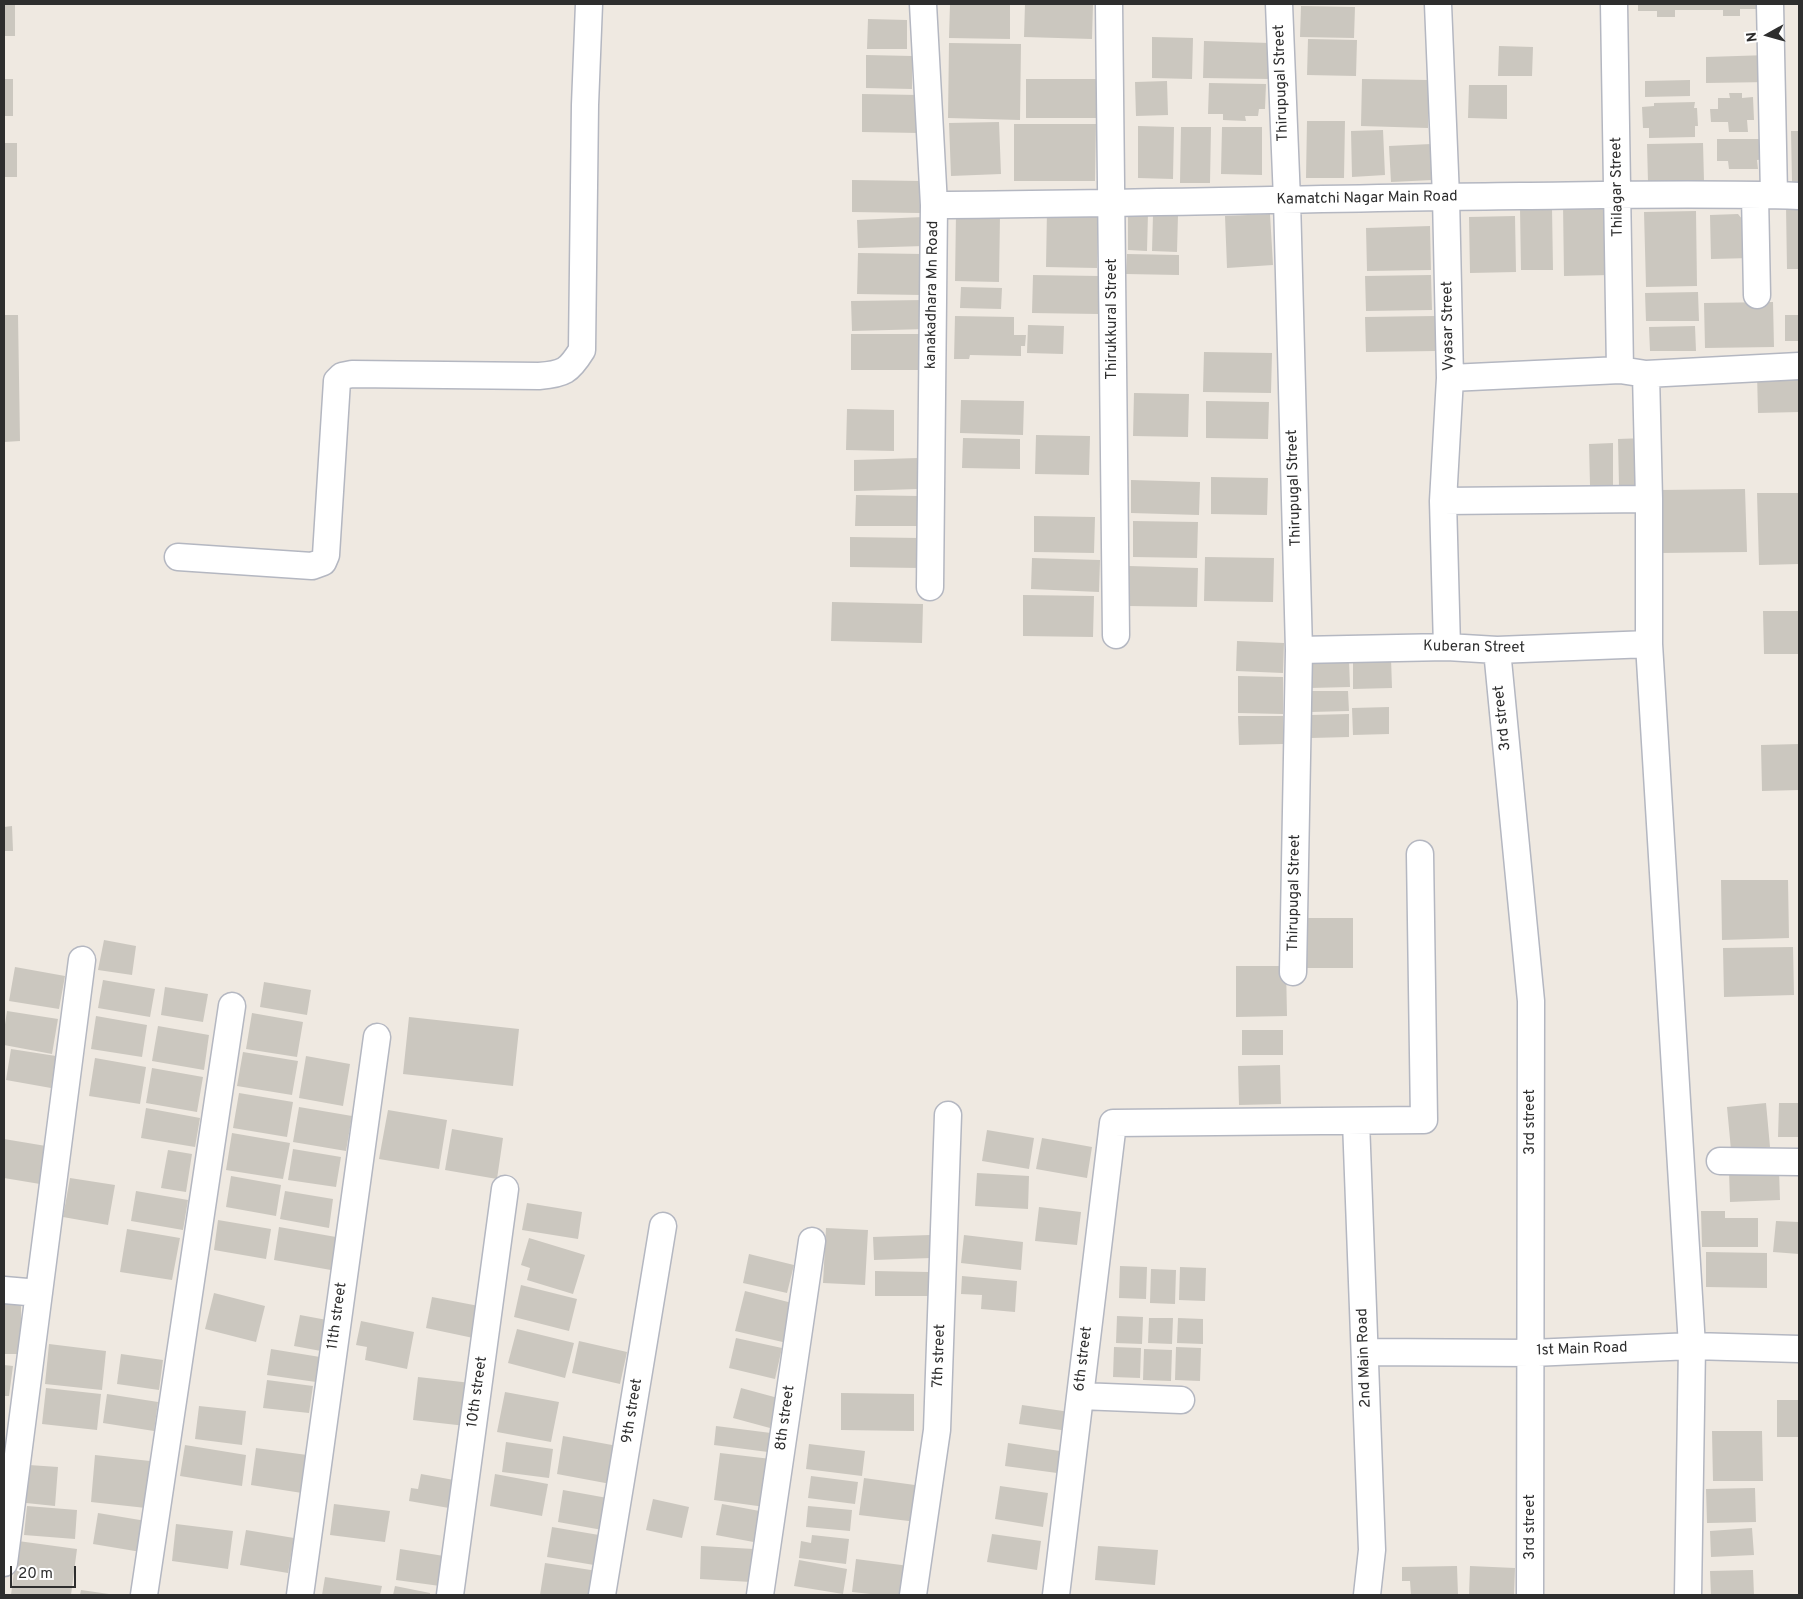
<!DOCTYPE html>
<html>
<head>
<meta charset="utf-8">
<style>
  body { margin:0 }
  #map { position:relative; width:1803px; height:1599px; overflow:hidden; background:#efe9e1; font-family:Overpass,sans-serif }
  canvas { display:block }
  .frame { position:absolute; inset:0; border:5px solid #2e2e2e; pointer-events:none }
  .north { position:absolute; left:1743px; top:10px; width:50px; height:50px; -webkit-text-stroke:4px #fff; paint-order:stroke; rotate:263deg; font-size:14px; font-weight:700; line-height:20px; text-align:center; color:#2e2e2e }
  .north::after { content:''; display:block; margin:auto; width:18px; height:22px; background:#2e2e2e; clip-path:polygon(50% 0,100% 100%,50% 72%,0 100%) }
  .scale { position:absolute; left:10px; top:1566px; width:66px; height:22px; box-sizing:border-box; border:2px solid #2e2e2e; border-top:0; padding-left:6px; font-size:15px; line-height:18px; white-space:nowrap; color:#2e2e2e; -webkit-text-stroke:4px #fff; paint-order:stroke }
</style>
</head>
<body>
<div id="map">
<canvas width="1803" height="1599"></canvas>
<div class="frame"></div>
<div class="north">N</div>
<div class="scale">20 m</div>
</div>
<script>
const context = document.querySelector('canvas').getContext('2d');
context.lineJoin = 'round';
function fillPath(path, color) {
  context.fillStyle = color;
  context.fill(path, 'evenodd');
}
function trace(path, color, width, dash) {
  context.strokeStyle = color;
  context.lineWidth = width;
  context.lineCap = dash ? 'butt' : 'round';
  context.setLineDash(dash || []);
  context.stroke(path);
}
function label(font, color, halo, rows, align = 'center') {
  context.font = font + ' Overpass,sans-serif';
  context.lineWidth = 4;
  context.setLineDash([]);
  context.textBaseline = 'middle';
  context.strokeStyle = halo;
  context.fillStyle = color;
  for (const [text, x, y, turn = 0] of rows) {
    context.save();
    context.translate(x, y);
    context.rotate((+turn || 0) * Math.PI / 180);
    context.textAlign = isNaN(turn) ? turn : align;
    if (halo) context.strokeText(text, 0, 0);
    context.fillText(text, 0, 0);
    context.restore();
  }
}
fillPath(new Path2D(`
  M4,4H15V36H4Z
  M950,4H1010V39L949,38Z
  M1025,4H1093L1092,39L1024,37Z
  M1638,4H1766V9H1740V16H1723V10H1675V17H1657V11H1638Z
  M1301,6L1355,7L1354,38L1300,37Z
  M868,19L907,20V49H867Z
  M1152,37L1193,38L1192,79L1152,78Z
  M1308,39L1357,40L1356,76L1307,75Z
  M1204,41L1270,43L1269,79L1203,78Z
  M949,43L1021,44L1020,120L948,118Z
  M1499,46L1533,47L1532,76H1498Z
  M866,55L912,56V89L866,88Z
  M1769,55V82L1706,83V57Z
  M4,79H13V116H4Z
  M1026,79H1099L1098,118H1026Z
  M1362,79L1429,80L1428,128L1361,126Z
  M1690,80V96L1645,97V81Z
  M1167,81L1168,115L1136,116L1135,82Z
  M1209,83L1266,84L1265,109H1259L1258,116H1245L1246,121L1223,120V114H1208Z
  M1469,85H1507V119L1468,118Z
  M1729,93H1742V98L1753,97L1754,120H1747L1748,132H1729L1728,122H1711L1710,109H1718V98H1730Z
  M862,94L919,95V133L862,132Z
  M1695,102L1694,108H1697L1698,126H1695V137L1649,138V128H1643L1642,107L1654,106V103Z
  M1307,121H1345L1344,178H1306Z
  M999,122L1001,174L951,176L949,123Z
  M1014,124H1096L1095,181H1014Z
  M1138,126L1174,127L1173,179L1138,178Z
  M1181,127H1211L1210,183H1180Z
  M1222,127H1262V175L1221,174Z
  M1383,130L1385,175L1352,177L1351,131Z
  M1791,131H1799V182H1792Z
  M1717,139H1769V159L1757,160L1758,169H1729L1728,161H1717Z
  M4,143H17V177H4Z
  M1703,143L1704,181L1648,182L1647,144Z
  M1431,144L1433,180L1391,182L1389,146Z
  M852,180L921,181L920,213L852,212Z
  M1563,204H1610L1611,275L1564,276Z
  M1786,206H1799V269H1787Z
  M1552,207L1553,270H1521L1520,208Z
  M1047,209L1098,210L1097,268L1046,267Z
  M1696,211L1697,286L1646,287L1644,212Z
  M1128,213H1148L1147,251L1128,250Z
  M956,214L1000,215L999,282L955,281Z
  M1270,214L1273,265L1227,268L1225,216Z
  M1738,214L1752,231V258L1711,259L1710,215Z
  M1153,215H1178L1177,252L1152,251Z
  M1515,216L1516,272L1470,273L1469,217Z
  M923,217L924,246L858,248L857,220Z
  M1430,226L1431,270L1367,271L1366,228Z
  M858,253L923,254L922,295L857,294Z
  M1127,254L1179,255V275L1126,274Z
  M1033,275L1099,276L1098,314L1032,313Z
  M1431,275L1432,310L1366,311L1365,276Z
  M961,287L1002,288L1001,309L960,308Z
  M1698,292L1699,321H1646L1645,293Z
  M925,300L926,329L852,331L851,301Z
  M1773,302L1774,347L1705,348L1704,303Z
  M4,315H18L20,441L4,442Z
  M1785,315H1799V341H1785Z
  M955,316L1014,317V335H1026L1025,346H1021V356L970,355L969,359H954Z
  M1435,316L1436,351L1366,352L1365,317Z
  M1028,325L1064,326L1063,354L1027,353Z
  M1695,326L1696,351H1650L1649,327Z
  M851,334H919L920,370H851Z
  M1204,352L1272,353L1271,393L1203,392Z
  M1799,372V412L1758,413L1757,373Z
  M1134,393L1189,394L1188,437L1133,436Z
  M961,400L1024,401L1023,435L960,433Z
  M1206,401L1269,402L1268,439L1206,438Z
  M847,409L894,410V451L846,450Z
  M1036,435L1090,436L1089,475L1035,474Z
  M963,438L1020,439V469L962,468Z
  M1645,438L1646,485L1619,486L1618,439Z
  M1613,443V485H1590L1589,444Z
  M918,458V489L854,491V460Z
  M1211,477L1268,478L1267,515L1211,514Z
  M1131,480L1200,482L1199,515L1131,513Z
  M1745,489L1747,552L1661,553L1660,490Z
  M1757,493H1799V564L1759,565Z
  M856,495L919,496L918,526H855Z
  M1034,516L1095,517L1094,553L1034,552Z
  M1133,521L1198,522L1197,558L1133,557Z
  M850,537L920,538V568L850,567Z
  M1205,557L1274,558L1273,602L1204,601Z
  M1032,558L1100,560L1099,592L1031,589Z
  M1129,566L1198,568L1197,607L1129,606Z
  M1023,595L1094,596L1093,637L1023,636Z
  M832,602L923,604L922,643L831,641Z
  M1763,611H1799V654H1764Z
  M1237,641L1284,643L1283,673L1236,671Z
  M1391,658L1392,688L1353,689V659Z
  M1349,660L1350,687L1310,688L1309,661Z
  M1238,676L1283,677V714L1238,713Z
  M1311,691H1348L1349,711L1311,712Z
  M1389,707V734L1353,735L1352,708Z
  M1349,714V737L1311,738L1310,715Z
  M1238,716H1283V744L1239,745Z
  M1799,744V790L1762,791L1761,745Z
  M12,826L13,851H4V827Z
  M1721,880H1788L1789,938L1722,940Z
  M1302,918H1353V968H1302Z
  M104,940L136,946L132,975L98,970Z
  M1793,947L1794,995L1724,997L1723,948Z
  M1236,966H1286L1287,1016L1236,1017Z
  M15,967L65,976L59,1009L9,1001Z
  M103,980L155,989L150,1017L98,1008Z
  M264,982L311,990L307,1015L260,1007Z
  M165,987L208,994L203,1022L161,1015Z
  M7,1011L58,1019L52,1054L4,1045V1031Z
  M252,1013L303,1022L297,1057L246,1049Z
  M96,1016L147,1025L142,1057L91,1049Z
  M409,1017L519,1029L513,1086L403,1074Z
  M158,1026L209,1035L204,1070L152,1061Z
  M1242,1030H1283V1055H1242Z
  M11,1049L56,1056L51,1088L6,1080Z
  M243,1052L298,1061L292,1095L237,1086Z
  M306,1056L350,1064L343,1106L299,1098Z
  M95,1058L146,1067L140,1104L89,1096Z
  M1280,1065L1281,1104L1239,1105L1238,1066Z
  M152,1068L203,1077L197,1112L146,1103Z
  M239,1093L293,1102L287,1137L233,1128Z
  M1766,1103L1770,1147L1731,1150L1727,1107Z
  M1779,1103H1799V1137H1778Z
  M299,1107L352,1116L346,1151L293,1142Z
  M146,1108L200,1118L195,1147L141,1138Z
  M388,1110L447,1120L439,1169L379,1159Z
  M452,1129L503,1138L497,1179L445,1170Z
  M987,1130L1034,1138L1029,1169L982,1161Z
  M232,1133L290,1143L283,1179L226,1170Z
  M1042,1138L1092,1147L1087,1178L1036,1169Z
  M4,1139L46,1146L40,1184L4,1178Z
  M293,1149L341,1157L336,1187L288,1180Z
  M168,1150L192,1154L186,1192L161,1188Z
  M1779,1170L1780,1200L1730,1202L1729,1171Z
  M977,1173L1029,1176L1028,1209L975,1206Z
  M231,1176L281,1185L276,1216L226,1207Z
  M70,1178L115,1185L108,1225L63,1217Z
  M136,1191L188,1200L183,1230L131,1221Z
  M285,1191L333,1199L329,1228L280,1219Z
  M527,1203L582,1212L578,1239L522,1230Z
  M1039,1207L1081,1212L1077,1245L1035,1241Z
  M1701,1211H1725V1218H1758V1247H1702Z
  M218,1220L271,1229L266,1259L214,1250Z
  M1776,1221L1799,1222V1254L1773,1252Z
  M279,1227L336,1237L331,1270L274,1260Z
  M826,1228L868,1230L865,1285L823,1283Z
  M127,1229L180,1238L172,1280L120,1272Z
  M930,1235L931,1258L874,1260L873,1237Z
  M964,1235L1023,1242L1021,1270L961,1263Z
  M529,1238L585,1255L573,1294L527,1280L530,1268L521,1265Z
  M1706,1252L1767,1253V1288L1706,1287Z
  M749,1254L794,1265L787,1293L743,1283Z
  M1120,1266L1147,1267L1146,1299L1119,1298Z
  M1180,1267L1206,1268L1205,1301L1179,1300Z
  M1151,1269L1176,1270L1175,1304L1150,1303Z
  M875,1271L928,1272V1296H875Z
  M962,1276L1017,1281L1015,1312L981,1309L982,1295L961,1294Z
  M521,1285L577,1299L569,1331L514,1317Z
  M745,1291L796,1304L787,1343L735,1331Z
  M214,1293L265,1306L256,1342L205,1329Z
  M4,1294H21V1354H4Z
  M432,1297L484,1307L478,1339L426,1328Z
  M300,1315L327,1320L321,1351L294,1346Z
  M1117,1316L1143,1317L1142,1344L1116,1343Z
  M1149,1318H1173L1172,1344L1148,1343Z
  M1178,1318L1203,1319V1344L1177,1343Z
  M361,1321L414,1332L407,1369L365,1360L367,1347L356,1345Z
  M517,1329L574,1343L565,1378L508,1363Z
  M736,1338L782,1348L775,1379L729,1368Z
  M579,1341L627,1352L620,1384L572,1373Z
  M49,1344L106,1351L102,1390L45,1384Z
  M1114,1347L1141,1348L1140,1378L1113,1377Z
  M1176,1347L1201,1348L1200,1381L1175,1380Z
  M271,1349L320,1357L316,1382L267,1375Z
  M1144,1349L1172,1350L1171,1381L1143,1380Z
  M121,1354L163,1360L159,1390L117,1384Z
  M4,1365L13,1366L9,1396H4Z
  M418,1377L471,1383L466,1426L413,1420Z
  M267,1380L313,1386L309,1413L263,1408Z
  M46,1388L101,1394L97,1430L42,1424Z
  M741,1388L778,1398L770,1428L733,1418Z
  M505,1392L559,1402L551,1442L497,1432Z
  M841,1393L914,1394V1431L841,1430Z
  M107,1394L158,1402L154,1431L103,1423Z
  M1777,1400H1799V1437H1777Z
  M1022,1405L1070,1412L1068,1431L1019,1424Z
  M199,1406L246,1411L242,1445L195,1439Z
  M716,1426L771,1433L768,1452L714,1445Z
  M1712,1431H1762L1763,1481H1713Z
  M563,1436L623,1447L616,1485L557,1474Z
  M506,1442L553,1449L549,1478L502,1472Z
  M1008,1443L1060,1451L1057,1473L1005,1466Z
  M809,1444L865,1451L862,1476L806,1469Z
  M185,1445L246,1455L242,1486L180,1476Z
  M256,1448L307,1455L302,1493L251,1485Z
  M720,1453L771,1459L765,1507L714,1500Z
  M95,1455L150,1461L146,1508L91,1502Z
  M29,1465L58,1467L55,1506L26,1503Z
  M421,1474L454,1480L449,1508L409,1501L411,1488L418,1489Z
  M495,1474L548,1484L542,1516L490,1506Z
  M811,1476L858,1482L855,1504L808,1498Z
  M864,1478L922,1486L917,1522L859,1515Z
  M1000,1486L1048,1493L1043,1527L995,1519Z
  M1755,1488L1756,1522L1707,1523L1706,1489Z
  M563,1490L613,1499L608,1531L558,1522Z
  M653,1499L689,1507L682,1538L646,1530Z
  M334,1504L390,1511L385,1542L330,1535Z
  M722,1504L765,1512L759,1543L716,1535Z
  M27,1506L77,1510L75,1539L24,1535Z
  M808,1506L852,1510L850,1531L806,1527Z
  M98,1513L146,1521L141,1552L93,1544Z
  M176,1524L233,1531L228,1569L172,1561Z
  M552,1527L599,1535L594,1565L547,1557Z
  M1752,1528L1754,1555L1711,1557L1710,1531Z
  M246,1530L294,1538L288,1573L240,1565Z
  M992,1534L1041,1541L1037,1570L987,1562Z
  M812,1535L849,1539L846,1564L799,1558L801,1541L811,1543Z
  M18,1541L77,1549L71,1595H11Z
  M701,1546L754,1549L751,1582L700,1579Z
  M1098,1546L1158,1550L1155,1585L1095,1580Z
  M400,1549L444,1556L440,1586L396,1580Z
  M856,1559L909,1566L905,1595H880L852,1592Z
  M799,1560L847,1569L843,1594L794,1586Z
  M545,1563L604,1572L600,1595H540Z
  M1457,1566L1458,1595H1411L1410,1581H1402V1567Z
  M1470,1566L1515,1568L1514,1595H1469Z
  M1753,1570L1754,1595H1711L1710,1571Z
  M325,1577L382,1586L380,1595H322Z
  M395,1586L430,1593V1595H393Z
  M81,1590L109,1594V1595H80Z`), '#cbc7bf');
const minor = new Path2D(`
  M923,4L934,205L930,587
  M1109,4L1116,635
  M1279,4L1287,200L1299,650L1293,972
  M1438,4L1446,197L1450,378L1443,501L1447,647
  M1614,4L1620,370
  M1770,4L1774,195
  M1755,195L1757,295
  M934,205C1130,204 1325,198 1521,196C1614,195 1707,193 1799,196
  M1646,374L1649,499V644L1692,1346L1688,1595
  M1450,378L1620,370L1646,374L1799,366
  M1443,501L1649,499
  M178,557L312,566L323,562L326,555L337,381L342,376L352,374L539,376C564,374 569,371 582,350L585,105L589,4
  M1299,650L1447,647L1497,650L1649,644
  M1497,650L1531,1001L1530,1595
  M1356,1121L1372,1550L1367,1595
  M1720,1161L1799,1162
  M4,1290L39,1293
  M1365,1352L1532,1353L1692,1346L1799,1349
  M1080,1396L1181,1400
  M4,1563L82,960
  M144,1595L232,1006
  M300,1595L377,1037
  M450,1595L505,1189
  M602,1595L663,1226
  M760,1595L812,1241
  M913,1595L937,1430L948,1115
  M1056,1595L1113,1123L1424,1120L1420,854`);
trace(minor, '#b4b7c1', 29);
trace(minor, '#fff', 26);
label('15px', '#2e2e2e', '#fff', [
  ["Thirupugal Street",1282,83,-92],
  ["Thilagar Street",1618,187,-91],
  ["Kamatchi Nagar Main Road",1367,199,-1],
  ["kanakadhara Mn Road",933,295,-89],
  ["Thirukkural Street",1113,319,-90],
  ["Vyasar Street",1449,326,-91],
  ["Thirupugal Street",1295,488,-92],
  ["Kuberan Street",1474,648,1],
  ["3rd street",1503,718,-96],
  ["Thirupugal Street",1295,893,-89],
  ["3rd street",1531,1122,-90],
  ["11th street",338,1316,-82],
  ["1st Main Road",1582,1350,-2],
  ["7th street",940,1356,-88],
  ["2nd Main Road",1365,1358,-92],
  ["6th street",1084,1359,-83],
  ["10th street",478,1392,-82],
  ["9th street",633,1411,-81],
  ["8th street",786,1418,-82],
  ["3rd street",1531,1527,-90]
]);
</script>
</body>
</html>
